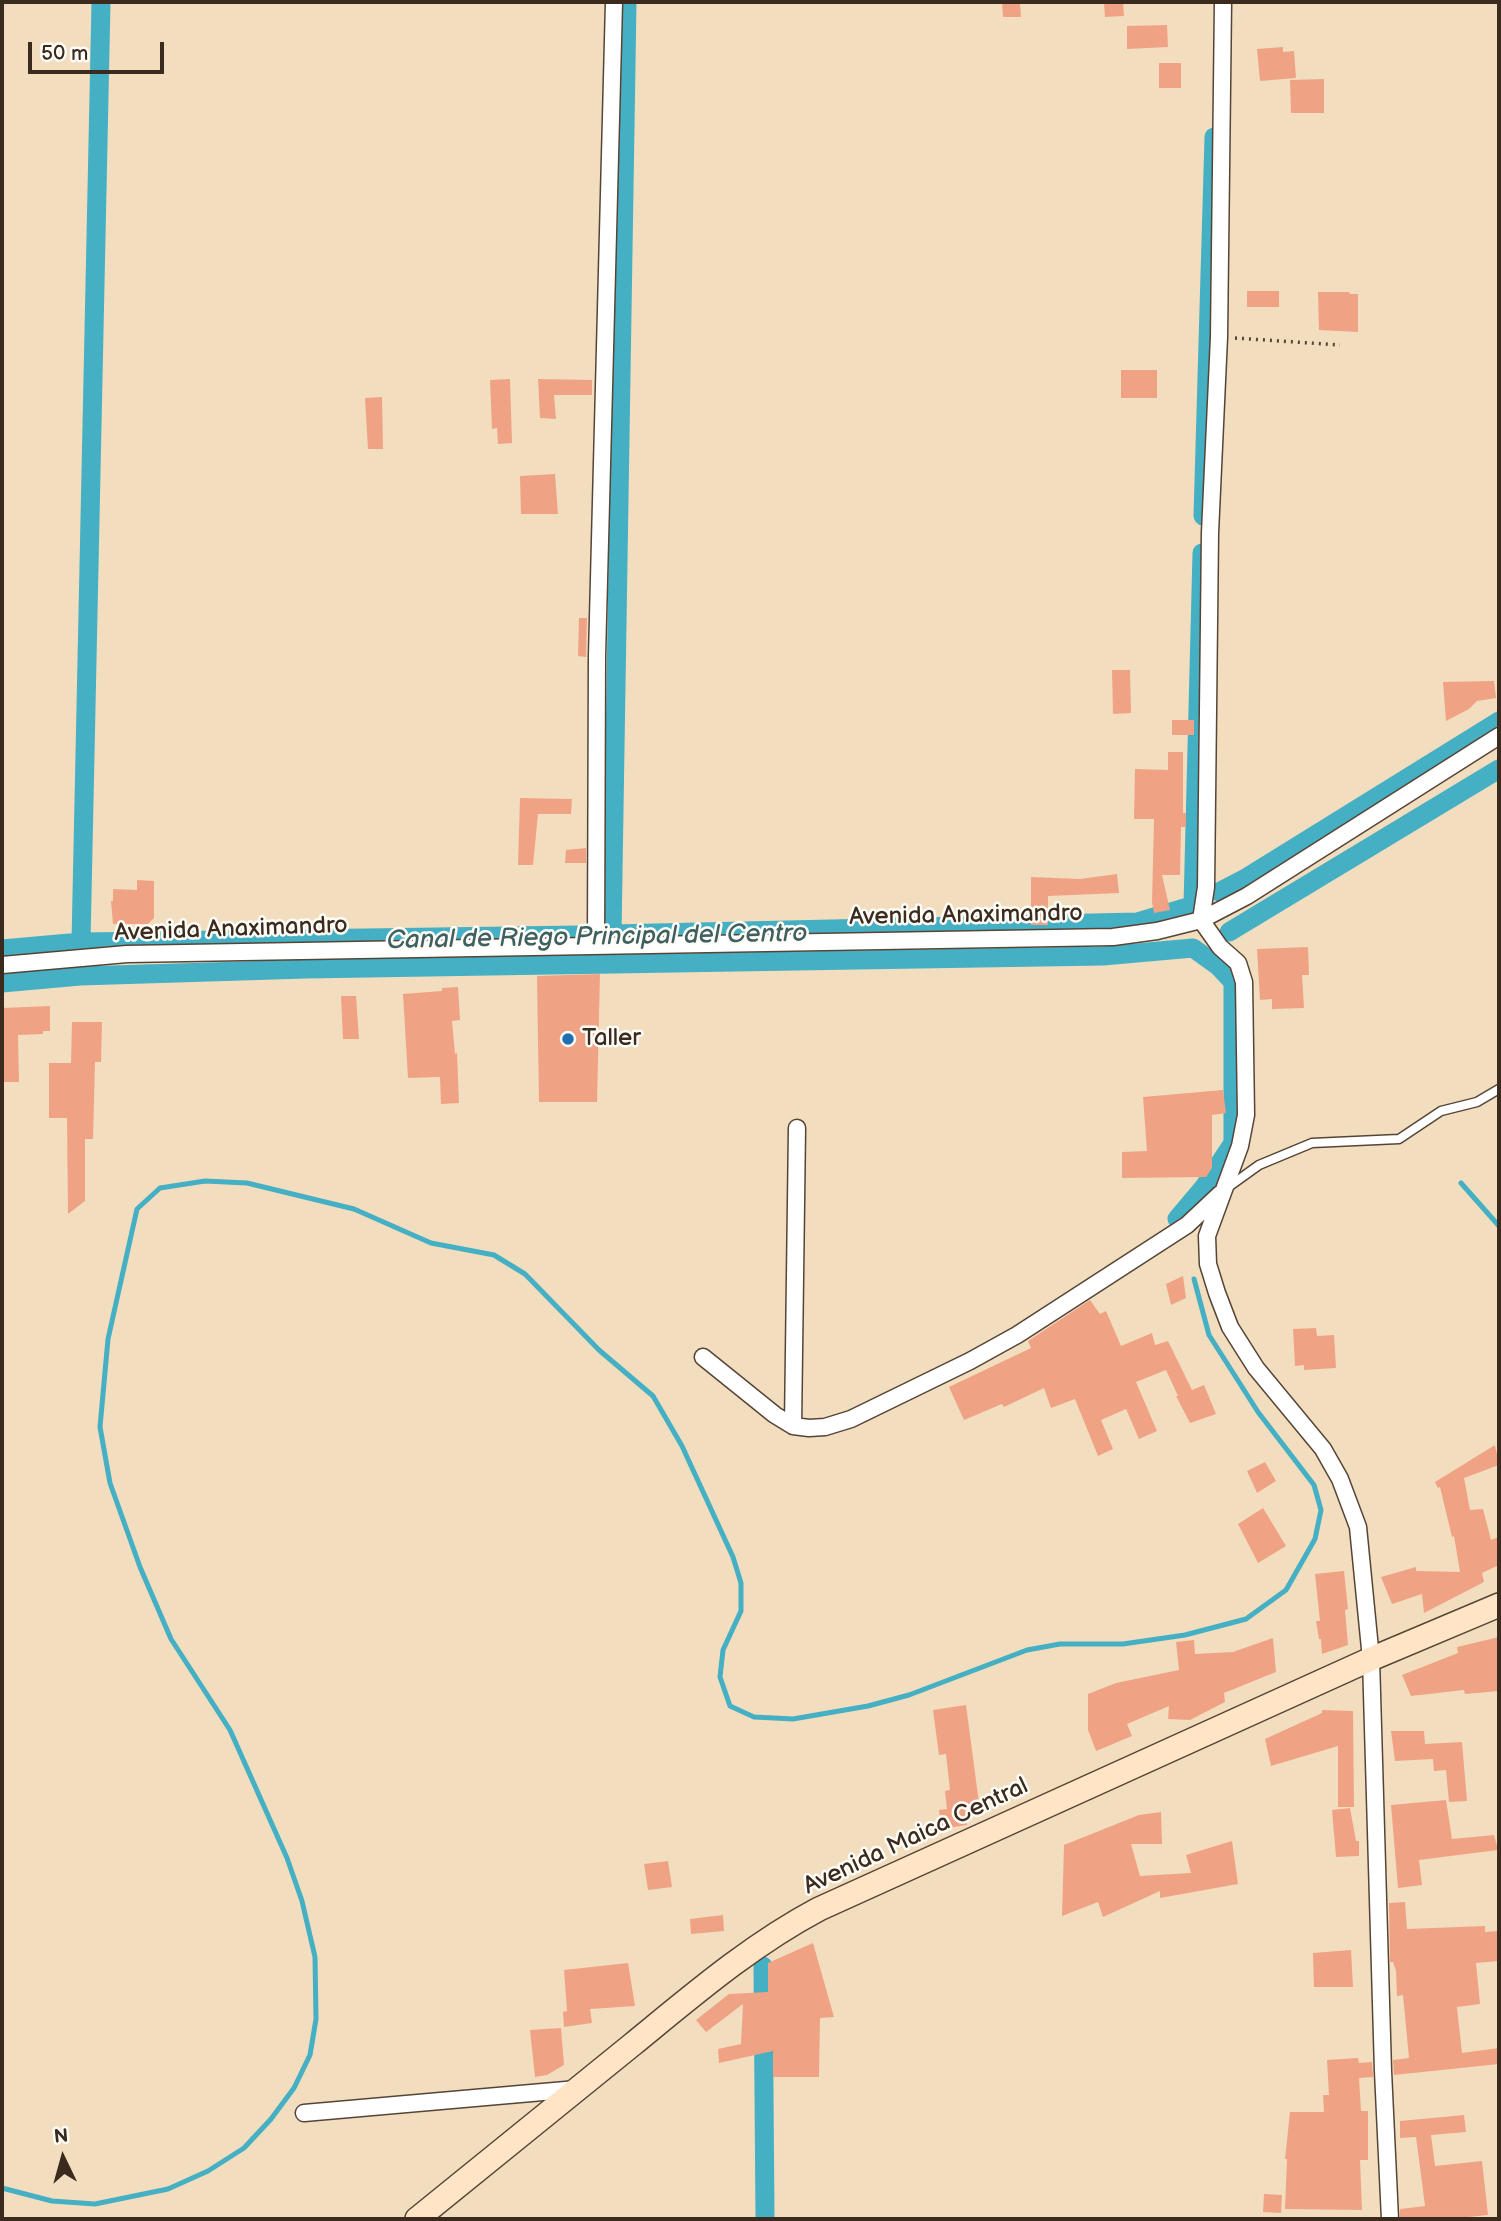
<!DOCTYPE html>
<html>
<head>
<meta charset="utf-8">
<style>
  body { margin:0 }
  #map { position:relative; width:1501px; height:2221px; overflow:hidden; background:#f2ddbf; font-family:"Balsamiq Sans",sans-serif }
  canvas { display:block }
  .frame { position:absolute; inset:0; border:4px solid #3b2a1e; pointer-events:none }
  .north { position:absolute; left:28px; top:2123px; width:70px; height:70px; -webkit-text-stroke:5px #fdfcf7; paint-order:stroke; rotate:355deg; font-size:19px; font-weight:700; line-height:28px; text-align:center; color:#3b2a1e }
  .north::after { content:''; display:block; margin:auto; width:24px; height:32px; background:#3b2a1e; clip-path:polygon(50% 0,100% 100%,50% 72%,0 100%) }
  .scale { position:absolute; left:28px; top:42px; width:136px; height:32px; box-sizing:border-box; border:4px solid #3b2a1e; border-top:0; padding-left:9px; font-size:21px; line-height:24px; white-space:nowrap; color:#3b2a1e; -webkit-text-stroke:5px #fdfcf7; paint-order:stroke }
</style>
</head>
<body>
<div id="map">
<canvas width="1501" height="2221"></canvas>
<div class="frame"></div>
<div class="north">N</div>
<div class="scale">50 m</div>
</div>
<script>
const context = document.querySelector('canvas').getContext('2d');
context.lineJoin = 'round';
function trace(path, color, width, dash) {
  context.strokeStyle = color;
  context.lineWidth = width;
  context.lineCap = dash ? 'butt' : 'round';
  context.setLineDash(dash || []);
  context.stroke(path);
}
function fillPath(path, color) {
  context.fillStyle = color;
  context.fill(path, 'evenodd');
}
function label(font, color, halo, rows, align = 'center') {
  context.font = font + ' "Balsamiq Sans",sans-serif';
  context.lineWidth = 5;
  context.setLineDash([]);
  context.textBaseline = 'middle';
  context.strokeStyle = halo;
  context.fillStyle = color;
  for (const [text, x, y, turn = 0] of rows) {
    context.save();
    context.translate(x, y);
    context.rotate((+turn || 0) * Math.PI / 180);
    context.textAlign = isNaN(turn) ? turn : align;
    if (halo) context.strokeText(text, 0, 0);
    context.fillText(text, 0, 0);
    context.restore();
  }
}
trace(new Path2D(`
  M1461,1183L1499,1226
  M2,2188L52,2201L95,2204L168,2189L208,2171L244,2148L271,2119L294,2088L310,2055L316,2019L315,1957L302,1901L287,1858L230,1730L171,1639L140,1567L110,1483L100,1427L108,1339L137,1209L160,1188L205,1181L247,1183L354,1209L431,1243L494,1255L525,1274L599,1350L653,1396L682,1446L733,1557L741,1583V1611L723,1650L720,1677L730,1706L754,1717L793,1719L868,1706L909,1695L1027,1650L1060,1644H1123L1185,1635L1246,1619L1286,1590L1315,1539L1321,1510L1314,1485L1258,1412L1209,1335L1194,1279`), '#45afc4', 5);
trace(new Path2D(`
  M627,2L612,934L1137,922L1194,905
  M1203,516L1214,137
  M1219,892L1244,879L1499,721
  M1193,905L1202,553
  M1229,932L1499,769
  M81,942L101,2
  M2,949L81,942L580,935
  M2,983L80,976L306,969L1103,956L1193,948L1218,966L1233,982V1143L1204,1187L1177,1219
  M763,1966L765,2219`), '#45afc4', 19);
fillPath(new Path2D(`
  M1002,2H1020L1021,17H1003Z
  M1104,2H1123L1124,16L1105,17Z
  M1167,25L1168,47L1127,49V26Z
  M1283,47V52L1294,51L1296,78L1260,81L1257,49Z
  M1159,63H1181V88H1159Z
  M1324,79V113H1291L1290,80Z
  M1247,291H1279V307H1247Z
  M1318,292H1349L1350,294H1358V332L1319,330Z
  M1121,370H1157V398H1121Z
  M510,379L512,443L498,444L497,428L492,429L490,380Z
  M538,379L592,380V395H554L556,419L540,418Z
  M382,397L383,449H368L365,398Z
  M555,474L558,514H521L520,476Z
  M579,618H587L586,657L578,656Z
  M1112,670H1130L1131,713L1113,714Z
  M1494,681L1496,698L1477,701L1469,709L1446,721L1443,682Z
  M1172,720H1194V735H1172Z
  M1168,752H1183V813H1186V827H1181L1180,875H1162L1170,910L1154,913L1152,902L1154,819H1134L1135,769L1168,770Z
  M520,798L572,799L571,814H538L533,865H518Z
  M586,848V863H565L566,850Z
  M1117,874L1119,893L1048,896V925H1031V877L1080,879Z
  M137,880L154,881V918L148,924H113L111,901H113V889L137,890Z
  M1308,947L1309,975H1302L1304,1008L1272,1009V999L1260,1000L1257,949Z
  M600,974L597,1102H539L537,976Z
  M458,987L460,1020L452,1021L455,1054L457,1053L459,1103L441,1104L440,1077L408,1078L403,994L442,991V988Z
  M341,996H356L359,1039H343Z
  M50,1006V1031H43V1034L18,1035L19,1082H2V1008Z
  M72,1022H102L101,1062H95L93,1139H85V1201L68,1214L67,1118H49V1063H71Z
  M1223,1090L1226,1113L1212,1115V1168L1206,1177L1122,1178V1152L1147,1151L1143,1097Z
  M1183,1276L1186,1298L1171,1305L1166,1284Z
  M1090,1300L1100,1314L1106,1311L1121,1346L1152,1333L1155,1345L1168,1341L1192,1390L1204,1385L1216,1414L1190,1423L1176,1396H1178L1166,1370L1136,1382L1157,1431L1139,1439L1126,1409L1101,1420L1113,1449L1098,1456L1075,1399L1051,1408L1044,1388L1004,1407L1002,1404L964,1420L949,1387L1031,1348L1028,1341Z
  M1316,1328L1317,1336L1334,1335L1336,1368L1304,1370V1365L1295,1366L1293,1329Z
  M1495,1445L1499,1465L1464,1478L1470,1510L1483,1509L1491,1540L1499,1537V1565L1482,1573L1484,1582L1424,1613L1422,1594L1392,1604L1381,1577L1416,1567V1571L1460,1572L1454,1536L1452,1537L1440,1487L1438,1488L1435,1482Z
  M1265,1462L1276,1481L1257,1493L1247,1471Z
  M1263,1508L1286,1546L1258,1563L1238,1524Z
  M1344,1571L1348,1609L1345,1610L1348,1645L1322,1654L1321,1639H1319L1316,1621H1320L1315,1574Z
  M1499,1637V1691L1465,1694L1464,1690L1411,1696L1402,1675L1458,1653L1457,1647Z
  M1273,1638L1276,1672L1224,1693L1225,1702L1190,1720L1168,1719L1169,1706L1127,1724L1132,1736L1096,1751L1088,1730V1694L1116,1683L1179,1670L1176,1642L1194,1640L1195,1654L1233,1652Z
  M966,1705L979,1803L965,1805L967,1825L941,1829L939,1810L947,1809L945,1791L950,1790L946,1754L939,1755L933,1710Z
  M1322,1710L1353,1711L1354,1807H1338V1746L1271,1766L1265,1739L1322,1713Z
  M1391,1731H1424L1425,1744L1462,1742L1467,1801L1449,1802L1446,1770L1434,1771L1433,1759L1395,1761Z
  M1446,1800L1452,1839L1494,1835L1498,1850L1419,1860L1422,1885L1398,1888L1391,1805Z
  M1350,1808L1356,1841H1359V1856L1336,1857L1332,1810Z
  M1161,1812L1162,1844H1131L1140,1876L1191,1873L1186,1855L1232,1841L1238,1884L1160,1898V1891L1103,1917L1098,1902L1062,1916L1064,1845L1139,1815Z
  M668,1861L672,1887L648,1890L644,1864Z
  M1405,1902L1407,1929L1485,1926V1932L1499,1931V1961L1476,1963L1480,2004L1457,2007L1462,2053L1499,2048V2064L1394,2075L1393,2060L1409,2058L1403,1995L1397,1996L1396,1971L1393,1962H1390L1389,1903Z
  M723,1915L724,1931L691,1934L690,1919Z
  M813,1943L834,2017L820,2018L819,2077H773V2051L719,2063L718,2049L741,2044L743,2004L706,2032L696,2020L729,1994L768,1992V1963Z
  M1351,1950L1353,1987H1314L1313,1953Z
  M628,1963L635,2006L590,2009L592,2023L564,2027L563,2012L567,2011L564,1970Z
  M561,2028L564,2065L547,2075L535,2077L530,2030Z
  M1358,2058L1359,2063L1372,2062L1373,2077L1359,2078L1361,2111H1368V2160H1360L1362,2210L1285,2209L1287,2159H1285L1290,2112H1324L1323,2095H1329L1327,2060Z
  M1464,2115L1466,2132L1431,2135L1435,2166L1482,2161L1488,2215L1449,2219H1400V2209L1425,2206L1416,2137L1400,2138V2121Z
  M1264,2194L1282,2195L1281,2213L1263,2212Z`), '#f0a384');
const lane = new Path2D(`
  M1227,1188L1259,1165L1312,1143L1399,1139L1441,1111L1477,1102L1499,1089`);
const street = new Path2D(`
  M1223,2L1219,337L1210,533L1206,887L1201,920L1220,947L1238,963L1244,982L1246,1115L1240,1146L1207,1236L1208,1264L1217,1293L1230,1327L1256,1368L1323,1449L1340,1479L1358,1527L1371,1659L1383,2071L1390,2219
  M596,944L597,656L614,2
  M2,965L127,954L1113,937L1157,931L1201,920L1247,896L1499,736
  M703,1357L775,1415L793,1426L809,1428L825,1427L851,1419L970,1361L1017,1335L1187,1225L1220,1194
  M793,1426L797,1128
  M304,2113L577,2089`);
const secondary = new Path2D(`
  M417,2219C489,2161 561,2102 633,2044C693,1995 751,1945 819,1909L1371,1659L1499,1605`);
trace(lane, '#564536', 11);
trace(street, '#564536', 19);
trace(secondary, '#564536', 26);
trace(new Path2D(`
  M1235,338L1340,345`), '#564536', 3.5, [2, 5]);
trace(lane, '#fff', 8);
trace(street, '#fff', 16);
trace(secondary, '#ffe4c6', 23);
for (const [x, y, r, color] of [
  [568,1039,7,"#1f6fb2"]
]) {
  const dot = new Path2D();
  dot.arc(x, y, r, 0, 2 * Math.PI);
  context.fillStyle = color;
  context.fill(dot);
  trace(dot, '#fdfcf7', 2.5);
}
label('24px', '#3b2a1e', '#fdfcf7', [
  ["Avenida Anaximandro",966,916,-1],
  ["Avenida Anaximandro",231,930,-2],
  ["Avenida Maica Central",916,1837,-25]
]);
label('24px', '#3b2a1e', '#fdfcf7', [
  ["Taller",582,1039]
], 'left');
label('italic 26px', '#3f5f60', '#fdfcf7', [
  ["Canal de Riego Principal del Centro",597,938,-1]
]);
</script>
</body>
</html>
